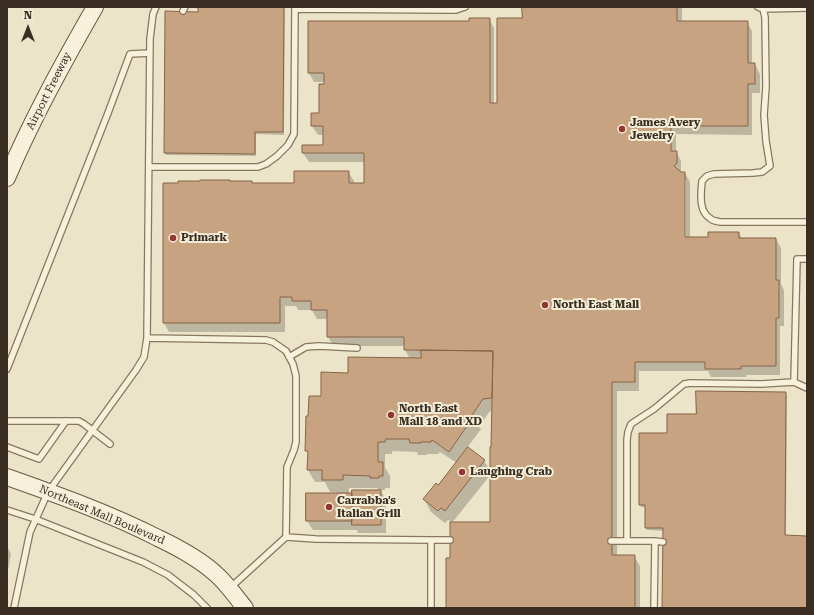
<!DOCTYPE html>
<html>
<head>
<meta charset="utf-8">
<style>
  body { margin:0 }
  #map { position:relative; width:814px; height:615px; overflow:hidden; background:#ece4c9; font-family:"Roboto Serif",serif }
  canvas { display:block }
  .frame { position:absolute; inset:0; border:8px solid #392e21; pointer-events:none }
  .north { position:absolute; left:8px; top:8px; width:40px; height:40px; -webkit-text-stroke:3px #f4eed8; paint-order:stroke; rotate:0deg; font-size:11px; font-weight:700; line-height:16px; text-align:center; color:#392e21 }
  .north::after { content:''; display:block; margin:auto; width:14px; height:18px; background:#392e21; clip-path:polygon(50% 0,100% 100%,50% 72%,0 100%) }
</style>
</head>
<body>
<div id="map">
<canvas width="814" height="615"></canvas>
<div class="frame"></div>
<div class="north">N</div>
</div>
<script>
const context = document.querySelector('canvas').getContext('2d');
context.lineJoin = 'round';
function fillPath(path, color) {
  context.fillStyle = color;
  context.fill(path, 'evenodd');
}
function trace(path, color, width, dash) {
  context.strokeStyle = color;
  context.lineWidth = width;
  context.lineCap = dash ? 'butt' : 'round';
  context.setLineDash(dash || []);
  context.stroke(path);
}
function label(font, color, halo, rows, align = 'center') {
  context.font = font + ' "Roboto Serif",serif';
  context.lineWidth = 4;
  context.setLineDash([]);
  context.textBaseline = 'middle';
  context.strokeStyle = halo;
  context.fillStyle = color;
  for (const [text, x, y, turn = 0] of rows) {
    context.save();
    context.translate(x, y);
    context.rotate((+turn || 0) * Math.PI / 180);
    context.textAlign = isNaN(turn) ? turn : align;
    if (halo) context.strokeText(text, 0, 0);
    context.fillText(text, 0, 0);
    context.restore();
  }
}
fillPath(new Path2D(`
  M199,7H284L285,10L284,135L256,134V156L166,155L165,152L198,13Z
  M523,7H682V22H747L752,31V64H755L760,74V93H752V135L676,134V151L681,161V173H685L690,182V238H709L739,233L742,239H776L781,248V284L784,290V326H780V375H746V377H711L708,371H639V391H617V556H634L640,566V608H447L451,559V522L448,520L445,523L431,512L424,499L438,487L457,463L440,452L438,454H427V455H418L417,452L392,451V454H385V467L390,476V488H385V490H380L386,500V533H358L357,530H313L307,521L336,494V492H330L325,482H315L308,470L309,454L306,450L309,417L322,397L348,374L410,359L405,350V346H334L328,337V319H317L312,310H298L296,306H285V332H169L164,323L252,182V184H295L348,172L354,181V184H365V162H309L303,153L324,146V135H318L312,126L320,114L325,82H314L309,73V22H470L489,19L494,28V104H498L523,19ZM684,179L686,181V242H684ZM490,411H493L492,448L491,472L484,461L467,448L481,429L479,427ZM491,474V523H452ZM349,488H377L379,491L349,494Z
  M785,393L787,395L786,536L807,537V608H663L664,531L647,530L646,528V507H641L640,505L668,434L697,415Z
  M7,546L11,554L8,570H7Z`), '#0003');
const building = new Path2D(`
  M198,7H284L283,132H255V154L164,153L165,11L198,12Z
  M522,7H677V21H748V63H755V84H748V126H671V151H677V163L674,166L681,172H685V237H708V232H739V238H776V280H779V318H776V366H741V369H705V362H635V382H612V555H635V608H446V558H450V522H490V447H491L493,351L404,350V337H327V310H311V301H292V297H280V323H163V183H178V181H200V180H230V181H252V183H294V171H349V183H364V153H302V145H323V126H311V113H319V84H324V73H308V21H469V18H490V103H497V18H522Z
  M421,350L493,351L492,398L483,399L472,415L474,416L449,452L432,440L431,442H421V443H410L409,439H386L385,442H378V462H383V476H379V478H370V476L343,475V480H322V470H307L308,451H305L306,416H308L309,396H321V372L348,373V357L421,358Z
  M696,391L786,392L785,535L807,536V608H662L663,528H645V505H639V433H667V414H696Z
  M468,447L485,460L445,511L441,508L438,511L423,499L436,483L438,485Z
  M352,490H381V525H352Z
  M306,493H352V521H306Z`);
fillPath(building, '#c8a381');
trace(building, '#866346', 1);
const lane = new Path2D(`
  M156,7L153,14L150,39L147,338L266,340L273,342L286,351L293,364L296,376V442L294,450L287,467L286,537L316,539L431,540V608
  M758,7L763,9L765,17L766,87L764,115L766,141L770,166L762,172L753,173L714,174L707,176L702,181C701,193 698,212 711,219C713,221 717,221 720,222H807
  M295,9L451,10H456L465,7
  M763,9L807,8
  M183,11L185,7
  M149,167H258L266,164L277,156L288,145L294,134L295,7
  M289,357L306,347L319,346L357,348
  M7,369L108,113L130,54L150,53
  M794,382L797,259H807
  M7,421H79L84,424L110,444
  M7,447L39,459L66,421
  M7,510L35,519L143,562L168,575L194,595L207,608
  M431,540H450
  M611,541H627
  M655,541L663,542
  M230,588L286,537
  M14,608L30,532L48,492L136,370L144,357L147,338
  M654,608L655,541H627V440L628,432L631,424L654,409L684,384L690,383L761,384L794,382L807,388`);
const secondary = new Path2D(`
  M7,178C32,119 63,63 95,7
  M7,477C58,495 109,513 158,538C177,547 201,560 217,575C228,585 236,597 245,608`);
trace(lane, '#88775f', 8);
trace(secondary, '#6a5842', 18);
trace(lane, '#f7f1dc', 5.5);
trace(secondary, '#f7f1dc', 16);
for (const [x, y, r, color] of [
  [622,129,4,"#933732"],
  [173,238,4,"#933732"],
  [545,305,4,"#933732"],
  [391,415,4,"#933732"],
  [462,472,4,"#933732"],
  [329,507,4,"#933732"]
]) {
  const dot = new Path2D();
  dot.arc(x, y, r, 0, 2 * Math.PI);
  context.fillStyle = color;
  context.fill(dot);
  trace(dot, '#f4eed8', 1.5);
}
label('11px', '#392e21', '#f4eed8', [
  ["Airport Freeway",49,91,-63],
  ["Northeast Mall Boulevard",102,515,23]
]);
label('bold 11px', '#392e21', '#f4eed8', [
  ["James Avery",630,123],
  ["Jewelry",630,136],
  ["Primark",181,238],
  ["North East Mall",553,305],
  ["North East",399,409],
  ["Mall 18 and XD",399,422],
  ["Laughing Crab",470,472],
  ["Carrabba's",337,501],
  ["Italian Grill",337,514]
], 'left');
</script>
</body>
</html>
